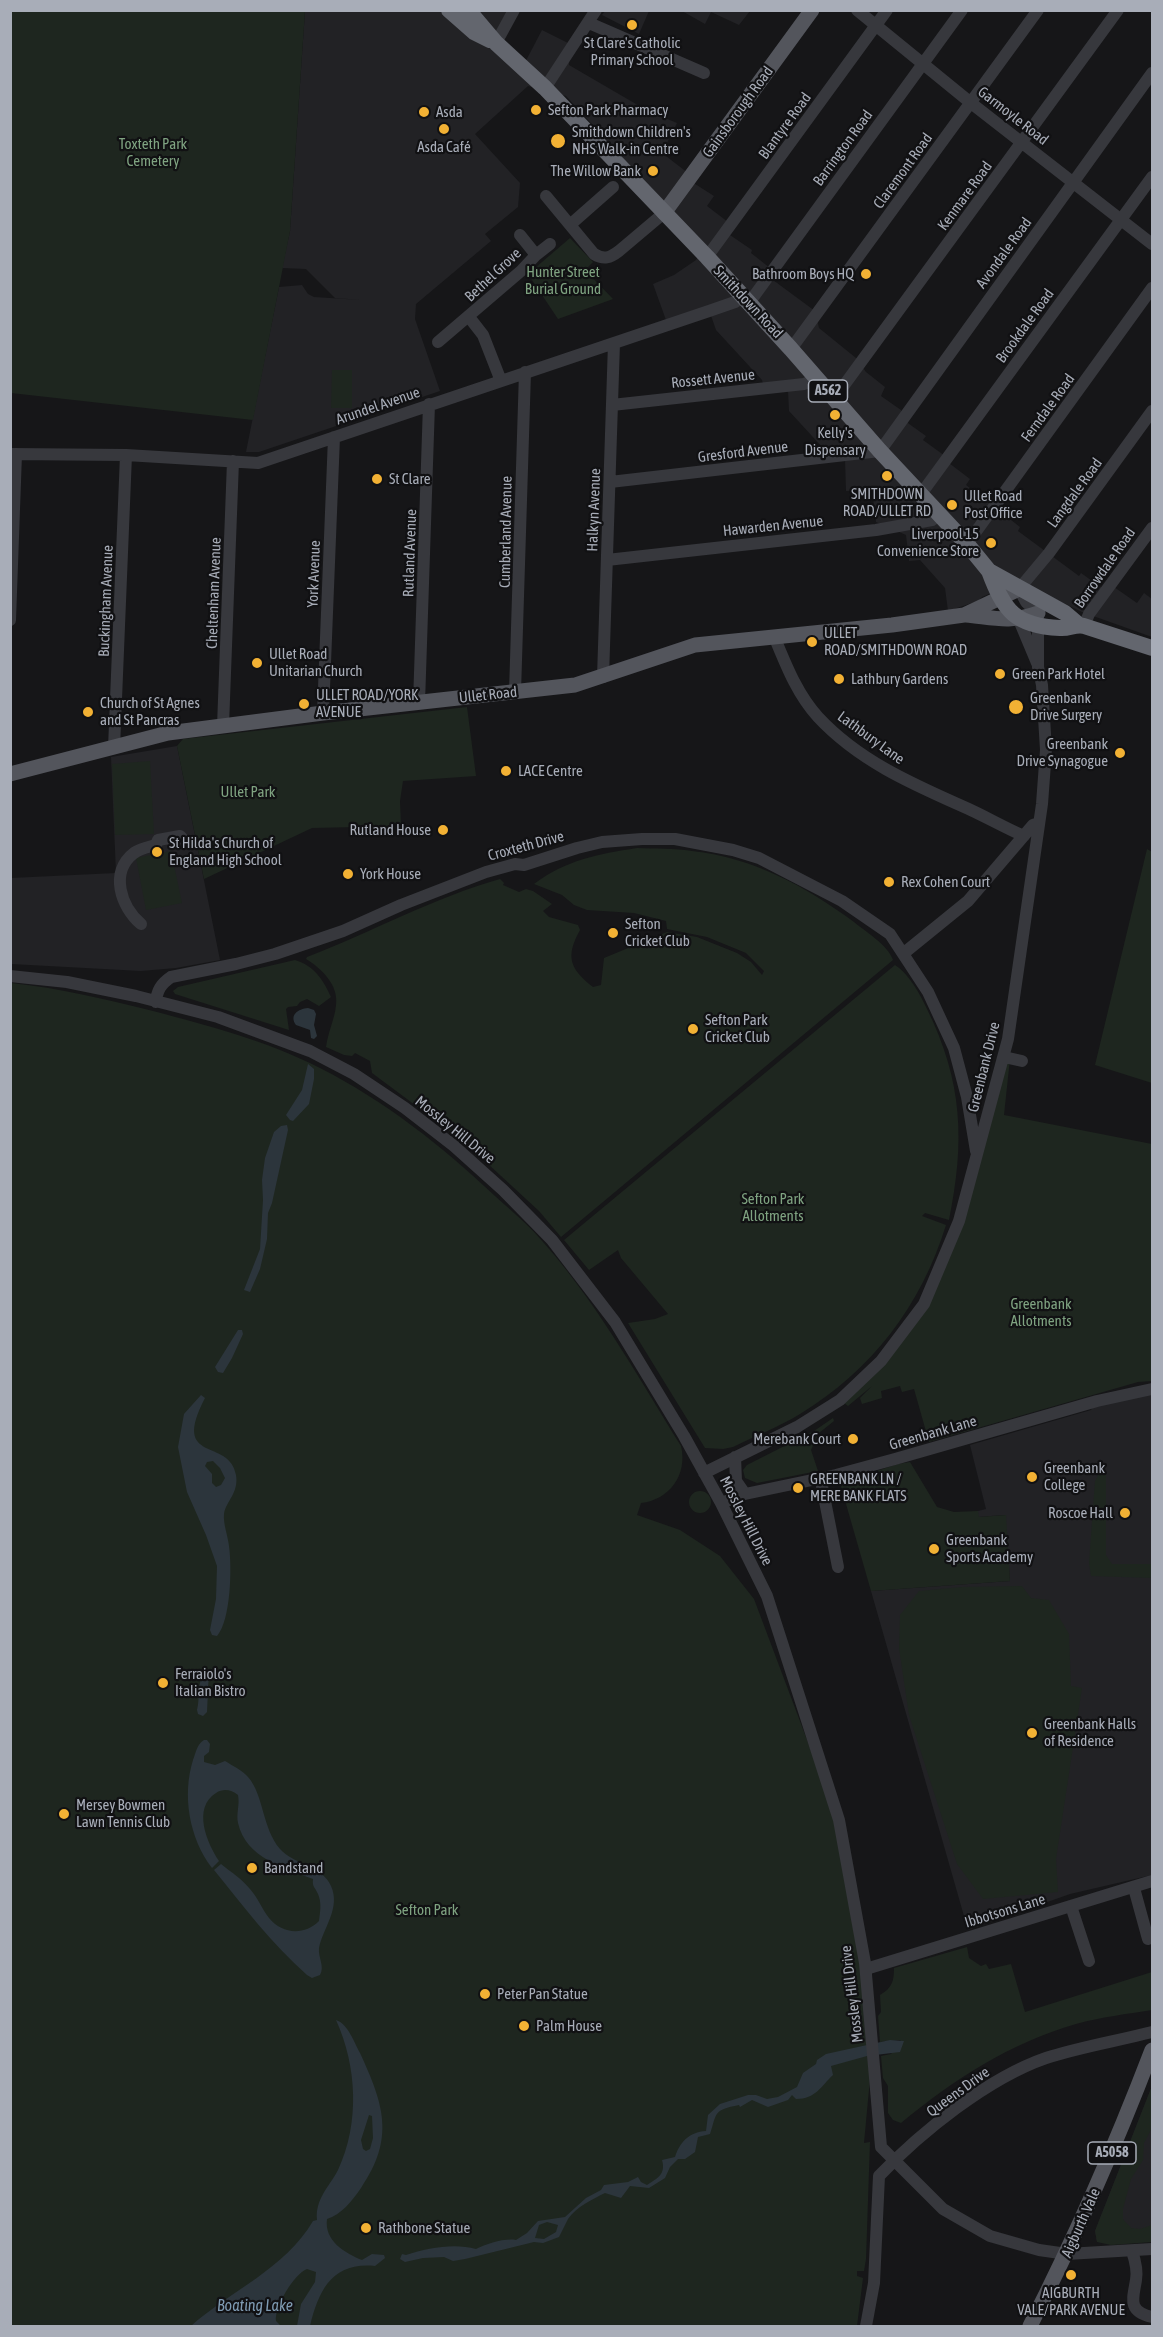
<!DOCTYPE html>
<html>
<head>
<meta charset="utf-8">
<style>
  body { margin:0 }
  #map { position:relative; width:1163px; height:2337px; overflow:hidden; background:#161618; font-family:"Asap Condensed",sans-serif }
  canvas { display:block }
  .frame { position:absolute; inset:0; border:12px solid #a8adb8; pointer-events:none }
</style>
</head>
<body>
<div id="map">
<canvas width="1163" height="2337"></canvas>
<div class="frame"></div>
</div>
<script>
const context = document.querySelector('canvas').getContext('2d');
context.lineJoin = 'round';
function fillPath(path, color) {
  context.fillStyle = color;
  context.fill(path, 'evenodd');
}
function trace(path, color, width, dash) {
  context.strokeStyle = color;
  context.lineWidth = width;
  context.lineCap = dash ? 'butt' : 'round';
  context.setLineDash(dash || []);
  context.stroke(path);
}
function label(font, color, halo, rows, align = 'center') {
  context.font = font + ' "Asap Condensed",sans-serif';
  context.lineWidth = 4.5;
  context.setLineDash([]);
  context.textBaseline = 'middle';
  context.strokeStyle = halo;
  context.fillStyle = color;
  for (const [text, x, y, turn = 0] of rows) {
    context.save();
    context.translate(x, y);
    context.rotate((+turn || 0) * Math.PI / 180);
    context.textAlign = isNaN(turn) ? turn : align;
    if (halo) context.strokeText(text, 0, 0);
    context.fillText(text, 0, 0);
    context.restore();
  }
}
fillPath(new Path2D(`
  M305,11H511L490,48L520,72L542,30L570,44L569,65L648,111L677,123L662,153L688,173L692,182L714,196L707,206L728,222L730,235L752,250L751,253L770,268L773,280L815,311L819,328L856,358L866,372L885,387L881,396L901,410L905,421L926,436L923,440L945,456L949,463L970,479L966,485L1020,527L1018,531L1079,576L1081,573L1102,588L1114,587L1137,603L1144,593L1152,599V637L1082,612L1036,590L1003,588L982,597L978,601L948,611L945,588L920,560L909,561L906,535L876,522L872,490L846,491L845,459L823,453V448L789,411L788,391L763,384L762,380L716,330L708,307L666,320L653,284L674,275L696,260L704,246L566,96L528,86L475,134L520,183L518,207L485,234L491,241L416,304L415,319L440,391L259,452H246L279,287L302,285L308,294L314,297L361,300L335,298L306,269L282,268L290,231Z
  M605,11V10L649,11L639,34L602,15Z
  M682,11H750L739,25L711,12L705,24Z
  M177,746L220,960L176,968L141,971L11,964V878L116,873L111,757Z
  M1152,1389V1875L1070,1894L968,1930L871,1591L1010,1581L1005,1515L978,1517V1511L986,1509L970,1445L1091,1410L1097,1401Z
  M1152,2086V2242H1097L1095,2231Z`), '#222225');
fillPath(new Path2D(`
  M11,10L305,11L290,231L253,420L11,393Z
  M570,238L593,262L585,270L613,299L558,319L528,274Z
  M332,370H352V408H331Z
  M467,707L476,776L403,781L400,801L401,826L312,828L204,879L177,746L183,739Z
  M150,761L154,834L115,835L112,764Z
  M637,848C655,849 674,848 692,851C754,858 805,886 854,922C866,932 888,945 893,960L561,1237L539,1211L462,1140L372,1073L370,1061L355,1053L352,1056L344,1055L326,1047C328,1032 335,1018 336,1005C339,985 321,968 306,959L307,957C372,932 433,898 500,879L504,883L503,885L519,892L526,889L533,891L552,904L543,911L549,917L578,925L580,930C565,957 570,969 593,987L601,985L604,958L667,932L697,937L737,953L751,962L762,975L764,971L746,953L707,937L667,929L666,921L634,913L587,910L574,905L562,895L534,884C566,860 598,854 637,848Z
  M1147,849L1152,852V1083L1095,1065Z
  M171,851L182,903L146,910L136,858Z
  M295,960C314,966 323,979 331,997L319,1006L307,999L300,1002L297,1006L288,1007L286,1009L289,1030L175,994L173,991L178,987Z
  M895,965C909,974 920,994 927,1009C963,1082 965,1142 949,1220L925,1213L922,1216L946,1225C921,1306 872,1370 800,1414C779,1427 755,1436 733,1447L723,1449L705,1448L628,1323L655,1319L668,1314L621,1258L618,1250L589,1270L564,1240Z
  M11,983C60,988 104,999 153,1011C210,1026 267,1041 320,1068C385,1101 442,1146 495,1196C508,1208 523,1220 535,1233C594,1297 636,1374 681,1446C688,1475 669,1500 641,1503L637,1515L680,1530L720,1556L754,1599L833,1809L860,1951L871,2068L864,2143L870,2142L866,2259L864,2271H857V2276L863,2278L857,2326H11Z
  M1004,1057L1010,1059L1004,1115L1152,1144V1381L1138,1382L929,1442L914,1389L902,1392L900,1386L881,1391L882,1398L862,1404L860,1398L872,1386L848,1406L840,1400L924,1304L946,1252Z
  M833,1418L834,1421L819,1433L811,1450L818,1471L757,1483L745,1478L743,1470L747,1465L814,1431Z
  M910,1462L937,1507L954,1512L978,1511L979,1517L1006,1515L1010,1581L871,1591L840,1483L898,1464Z
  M1106,1471V1555L1112,1564H1152V1578L1091,1576L1089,1563L1095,1481L1099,1474Z
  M689 1502a11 11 0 1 1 22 0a11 11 0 1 1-22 0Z
  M1022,1586L1031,1598L1049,1600L1069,1634L1071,1686L1082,1688L1056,1859L1058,1892L983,1899L957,1864L909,1715L899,1648L900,1615L919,1591L962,1587Z
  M967,1947L969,1958L981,1966L986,1964L989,1969L1011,1964L1025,2012L1152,1972V2010C1127,2014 1101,2017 1076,2024C1010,2043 953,2080 901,2123L893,2120L888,2113V2086L883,2078L881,2056L891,2054L901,2040L880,2042L878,2016L881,2012L880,1995C892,1988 894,1981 894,1968Z
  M1152,2086V2128L1144,2143L1143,2160L1131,2179L1123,2209V2219L1131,2228L1140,2229L1152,2225V2242L1111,2245L1097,2242L1095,2231Z`), '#1e261f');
fillPath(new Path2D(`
  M308,1008L314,1010L316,1014L314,1025L317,1036L314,1039L311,1038L310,1030L296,1025C289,1015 298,1009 308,1008Z
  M308,1064L314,1069V1079L309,1104L293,1121L290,1120L286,1115L302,1090Z
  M287,1125L288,1130L272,1203L268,1213L267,1239L260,1269L250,1292L244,1290L260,1249L263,1200L262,1180L265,1158L274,1132L281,1126Z
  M238,1330H242L243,1334L232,1358L223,1373L218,1372L215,1367Z
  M201,1395L205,1398C170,1465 230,1437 236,1475C239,1493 226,1501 224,1514C223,1524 228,1536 229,1546C232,1567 231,1620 217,1636L212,1635L210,1630L216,1599L217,1566L206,1535L187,1492L178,1447L184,1414ZM213,1461L220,1468L225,1478L221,1485L216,1487L212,1483V1474L205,1466L207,1462Z
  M209,1669L207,1712L203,1716L198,1714L197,1710C201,1696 195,1679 209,1669Z
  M204,1740H207L210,1744L209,1752L204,1756V1762L215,1765L225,1761C233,1766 242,1770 248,1777C264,1795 262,1828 280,1849C294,1865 322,1865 331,1886C341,1908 323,1928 319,1948C318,1958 325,1966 320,1975L312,1978L307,1975C271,1943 244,1907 214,1870L221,1864C231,1872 242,1879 250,1889C258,1898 262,1909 269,1918C282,1934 304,1936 319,1921C320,1912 322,1903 318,1894C315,1887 312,1887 313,1879C284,1868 246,1858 238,1823C236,1813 240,1805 238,1795C231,1790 224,1788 216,1793C192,1808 207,1843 219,1861L212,1868C189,1838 182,1795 193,1760C196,1752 197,1744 204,1740Z
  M336,2020C348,2024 354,2042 360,2053C384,2105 395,2138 361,2188C352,2201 341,2215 327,2219C324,2241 345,2253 362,2260L372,2254L384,2255L385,2258L375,2266C332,2262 319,2290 310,2326H297L301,2304L315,2282L316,2272L307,2269C294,2274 274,2307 276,2321L281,2326H191C230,2291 285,2269 313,2221L317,2220C315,2199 329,2187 338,2170C360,2123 357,2066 336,2020ZM369,2115L372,2116L373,2138L370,2149L366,2151L363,2149L361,2140Z
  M890,2040L904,2041L900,2052L867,2056L831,2066L833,2075C821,2086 816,2099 796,2099L792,2095L788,2100L768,2107L752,2100L740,2107L739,2105C713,2110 717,2113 710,2134L698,2137L695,2152L685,2159H678L670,2167L665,2178L649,2188L630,2186L621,2198L605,2193C593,2199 576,2207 568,2219C565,2225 562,2231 559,2237L543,2243L534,2242L465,2259L453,2261L444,2257L423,2258L405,2262L400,2259L402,2254L406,2255C428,2248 454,2243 476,2249C487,2244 504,2238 516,2240L527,2233L538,2221L565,2217L586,2198L601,2190L604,2185L628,2182L638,2177L641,2182L647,2185C658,2178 666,2174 662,2160L675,2157C680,2142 689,2132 706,2131L708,2115L720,2104L748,2095H756L767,2099L778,2097L797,2087L803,2073L816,2064L817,2060L826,2054ZM547,2222L558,2225L556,2232L544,2239L535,2238L539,2225Z`), '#2c353c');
trace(new Path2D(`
  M857,10L971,103L1152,244
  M589,23L704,73
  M496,43L514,10
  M545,88L596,10
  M546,196L594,254C604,260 610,258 619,251L664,213
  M571,224L613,187
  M536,255L550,244
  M707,257L887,10
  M749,303L962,10
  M469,317L483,335L501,381
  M438,342L521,271L536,255L520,235
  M791,349L1038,10
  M834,399L1118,10
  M612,405L804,384L816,379
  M10,454L126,455L258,463L709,311L735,302L742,297
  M610,482L880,451L1152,73
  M921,494L1152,177
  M967,544L1152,288
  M607,560L876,530L932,520L939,515
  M10,620L16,454
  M1019,620L1037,663
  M1084,626L1089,614L1152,528
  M774,636C786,665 797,694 818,717C858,760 910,783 962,806C983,815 1003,827 1024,836
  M603,677L614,343
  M515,692L525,372
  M419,703L429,404
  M323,713L334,437
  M223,726L233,461
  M114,748L126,455
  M141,924C121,907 109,872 134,853C141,848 149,847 156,845L158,840L180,836L182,838
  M904,953L968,901L1033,825L1039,823
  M10,976L67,982L136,996L218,1017L310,1051L354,1074L405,1108L454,1146L503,1190L552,1240L615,1322L684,1436L721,1503L767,1596L839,1820L865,1963L881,2147L943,2209L990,2236L1039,2250L1067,2254L1152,2249
  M156,1002C157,990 161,984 171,977L236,964L275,954L343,931L401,905L486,872L515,864L524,865L577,848L602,842L642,839H675L733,850L759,858L842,901L890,934L928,992L954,1048L967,1097L976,1151
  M1004,1057L1022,1061
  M735,1457L736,1481L745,1494
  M704,1473L797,1427L840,1400L881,1361L924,1304L959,1221L1008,1039L1042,804L1046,750L1042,685L1038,667V613L1026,602L1019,589L1049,553L1152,411
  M822,1486L838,1567
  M721,1503L745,1494L836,1475L895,1459L1097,1401L1152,1389
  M1134,1888L1148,1939
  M1071,1906L1089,1961
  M866,1969L1152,1881
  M1132,2251C1135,2260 1138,2270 1136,2280C1133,2299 1127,2311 1152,2317
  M866,2326L874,2283L879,2176C921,2132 988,2078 1046,2058C1080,2047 1117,2041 1152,2032`), '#37383d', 12);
trace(new Path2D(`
  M664,213L812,10
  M966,615C996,618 1009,623 1038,613
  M10,774L168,733L323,713L575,685L695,645L892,625L964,615L1019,589
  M1030,2326C1076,2236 1116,2144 1152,2050`), '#53555c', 15);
trace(new Path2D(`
  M449,10L474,32L490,40
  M468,10L496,43L545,88L707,257L791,349L880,451L967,544L989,571L1065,613L1079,625
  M989,571C1004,611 1015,626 1060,628C1069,629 1075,624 1084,626L1152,648`), '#63666e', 16);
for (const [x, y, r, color] of [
  [632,25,6,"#f2b134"],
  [536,110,6,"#f2b134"],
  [424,112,6,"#f2b134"],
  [444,129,6,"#f2b134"],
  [558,141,8,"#f2b134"],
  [653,171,6,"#f2b134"],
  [866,274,6,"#f2b134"],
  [835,415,6,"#f2b134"],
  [887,476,6,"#f2b134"],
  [377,479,6,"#f2b134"],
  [952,505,6,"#f2b134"],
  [991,543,6,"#f2b134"],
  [812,642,6,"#f2b134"],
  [257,663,6,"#f2b134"],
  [1000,674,6,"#f2b134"],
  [839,679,6,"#f2b134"],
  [304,704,6,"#f2b134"],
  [1016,707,8,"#f2b134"],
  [88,712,6,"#f2b134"],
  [1120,753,6,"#f2b134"],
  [506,771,6,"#f2b134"],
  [443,830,6,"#f2b134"],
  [157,852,6,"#f2b134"],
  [348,874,6,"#f2b134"],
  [889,882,6,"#f2b134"],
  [613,933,6,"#f2b134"],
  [693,1029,6,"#f2b134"],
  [853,1439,6,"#f2b134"],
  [1032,1477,6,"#f2b134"],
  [798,1488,6,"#f2b134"],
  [1125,1513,6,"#f2b134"],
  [934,1549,6,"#f2b134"],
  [163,1683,6,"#f2b134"],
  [1032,1733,6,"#f2b134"],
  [64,1814,6,"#f2b134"],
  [252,1868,6,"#f2b134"],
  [485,1994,6,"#f2b134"],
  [524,2026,6,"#f2b134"],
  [366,2228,6,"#f2b134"],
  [1071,2275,6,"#f2b134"]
]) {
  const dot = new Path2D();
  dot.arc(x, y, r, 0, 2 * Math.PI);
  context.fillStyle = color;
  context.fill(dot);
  trace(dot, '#111113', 2);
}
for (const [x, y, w] of [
  [828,391,39],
  [1112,2153,48]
]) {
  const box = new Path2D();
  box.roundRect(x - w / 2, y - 11, w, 22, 4.5);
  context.fillStyle = '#111113';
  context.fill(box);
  trace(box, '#a8adb8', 1.5);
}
label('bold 14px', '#a8adb8', null, [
  ["A562",828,391],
  ["A5058",1112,2153]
]);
label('15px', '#a8adb8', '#111113', [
  ["St Clare's Catholic",632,43,"center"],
  ["Primary School",632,60,"center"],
  ["Sefton Park Pharmacy",548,110],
  ["Asda",436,112],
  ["Smithdown Children's",572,132],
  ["NHS Walk-in Centre",572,149],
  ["Asda Café",444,147,"center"],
  ["The Willow Bank",641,171,"right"],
  ["Bathroom Boys HQ",854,274,"right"],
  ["Kelly's",835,433,"center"],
  ["Dispensary",835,450,"center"],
  ["St Clare",389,479],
  ["SMITHDOWN",887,494,"center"],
  ["ROAD/ULLET RD",887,511,"center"],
  ["Ullet Road",964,496],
  ["Post Office",964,513],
  ["Liverpool 15",979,534,"right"],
  ["Convenience Store",979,551,"right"],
  ["ULLET",824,633],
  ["ROAD/SMITHDOWN ROAD",824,650],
  ["Ullet Road",269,654],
  ["Unitarian Church",269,671],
  ["Green Park Hotel",1012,674],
  ["Lathbury Gardens",851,679],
  ["ULLET ROAD/YORK",316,695],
  ["AVENUE",316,712],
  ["Greenbank",1030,698],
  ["Drive Surgery",1030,715],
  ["Church of St Agnes",100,703],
  ["and St Pancras",100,720],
  ["Greenbank",1108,744,"right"],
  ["Drive Synagogue",1108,761,"right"],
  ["LACE Centre",518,771],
  ["Rutland House",431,830,"right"],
  ["St Hilda's Church of",169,843],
  ["England High School",169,860],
  ["York House",360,874],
  ["Rex Cohen Court",901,882],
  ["Sefton",625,924],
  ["Cricket Club",625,941],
  ["Sefton Park",705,1020],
  ["Cricket Club",705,1037],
  ["Merebank Court",841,1439,"right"],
  ["Greenbank",1044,1468],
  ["College",1044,1485],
  ["GREENBANK LN /",810,1479],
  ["MERE BANK FLATS",810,1496],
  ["Roscoe Hall",1113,1513,"right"],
  ["Greenbank",946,1540],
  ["Sports Academy",946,1557],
  ["Ferraiolo's",175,1674],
  ["Italian Bistro",175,1691],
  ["Greenbank Halls",1044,1724],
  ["of Residence",1044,1741],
  ["Mersey Bowmen",76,1805],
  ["Lawn Tennis Club",76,1822],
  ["Bandstand",264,1868],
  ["Peter Pan Statue",497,1994],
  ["Palm House",536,2026],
  ["Rathbone Statue",378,2228],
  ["AIGBURTH",1071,2293,"center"],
  ["VALE/PARK AVENUE",1071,2310,"center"]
], 'left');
label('15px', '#a8adb8', '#111113', [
  ["Gainsborough Road",738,112,-54],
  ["Garmoyle Road",1013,116,38],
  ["Blantyre Road",785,126,-54],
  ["Barrington Road",843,148,-54],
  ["Claremont Road",903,171,-54],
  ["Kenmare Road",965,196,-54],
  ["Avondale Road",1004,253,-54],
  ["Bethel Grove",493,275,-43],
  ["Smithdown Road",748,302,47],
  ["Brookdale Road",1025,326,-54],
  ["Rossett Avenue",713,379,-6],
  ["Arundel Avenue",378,406,-19],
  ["Ferndale Road",1048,408,-54],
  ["Gresford Avenue",743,452,-7],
  ["Langdale Road",1075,493,-54],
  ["Halkyn Avenue",594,510,-88],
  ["Hawarden Avenue",773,526,-6],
  ["Cumberland Avenue",506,532,-89],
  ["Rutland Avenue",410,553,-88],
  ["Borrowdale Road",1105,568,-55],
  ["York Avenue",314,574,-88],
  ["Cheltenham Avenue",214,593,-88],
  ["Buckingham Avenue",106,601,-88],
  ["Ullet Road",488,695,-6],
  ["Lathbury Lane",871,738,36],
  ["Croxteth Drive",526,846,-15],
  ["Greenbank Drive",984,1067,-76],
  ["Mossley Hill Drive",455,1130,39],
  ["Greenbank Lane",933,1433,-16],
  ["Mossley Hill Drive",746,1521,63],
  ["Ibbotsons Lane",1005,1911,-17],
  ["Mossley Hill Drive",852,1994,-97],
  ["Queens Drive",958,2092,-36],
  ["Aigburth Vale",1081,2223,-66]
]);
label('15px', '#7fa381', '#111113', [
  ["Toxteth Park",153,144],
  ["Cemetery",153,161],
  ["Hunter Street",563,272],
  ["Burial Ground",563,289],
  ["Ullet Park",248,792],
  ["Sefton Park",773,1199],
  ["Allotments",773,1216],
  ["Greenbank",1041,1304],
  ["Allotments",1041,1321],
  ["Sefton Park",427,1910]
]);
label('italic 16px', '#7f9bb3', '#111113', [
  ["Boating Lake",255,2306]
]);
</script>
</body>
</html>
